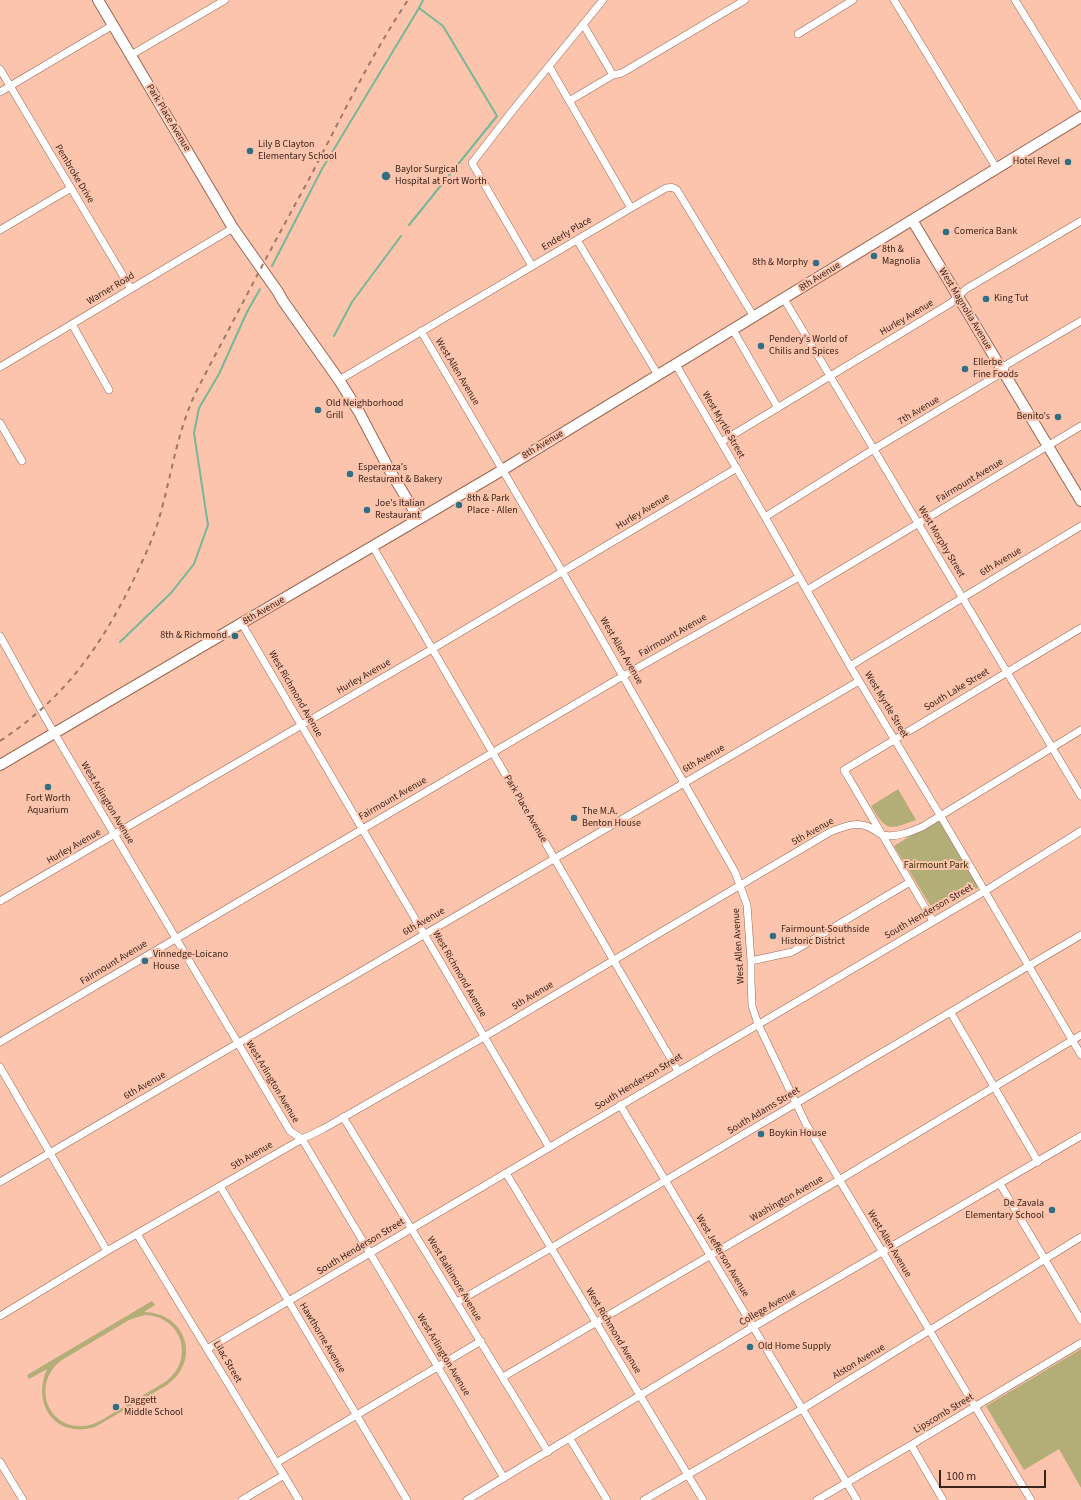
<!DOCTYPE html>
<html>
<head>
<meta charset="utf-8">
<style>
  body { margin:0 }
  #map { position:relative; width:1081px; height:1500px; overflow:hidden; background:#fcc4ad; font-family:"Source Sans 3",sans-serif }
  canvas { display:block }
  .scale { position:absolute; left:939px; top:1470px; width:107px; height:18px; box-sizing:border-box; border:2px solid #39241b; border-top:0; padding-left:5px; font-size:12px; line-height:14px; white-space:nowrap; color:#39241b; -webkit-text-stroke:3px #fcc4ad; paint-order:stroke }
</style>
</head>
<body>
<div id="map">
<canvas width="1081" height="1500"></canvas>
<div class="scale">100 m</div>
</div>
<script>
const context = document.querySelector('canvas').getContext('2d');
context.lineJoin = 'round';
function fillPath(path, color) {
  context.fillStyle = color;
  context.fill(path, 'evenodd');
}
function trace(path, color, width, dash) {
  context.strokeStyle = color;
  context.lineWidth = width;
  context.lineCap = dash ? 'butt' : 'round';
  context.setLineDash(dash || []);
  context.stroke(path);
}
function label(font, color, halo, rows, align = 'center') {
  context.font = font + ' "Source Sans 3",sans-serif';
  context.lineWidth = 4;
  context.setLineDash([]);
  context.textBaseline = 'middle';
  context.strokeStyle = halo;
  context.fillStyle = color;
  for (const [text, x, y, turn = 0] of rows) {
    context.save();
    context.translate(x, y);
    context.rotate((+turn || 0) * Math.PI / 180);
    context.textAlign = isNaN(turn) ? turn : align;
    if (halo) context.strokeText(text, 0, 0);
    context.fillText(text, 0, 0);
    context.restore();
  }
}
fillPath(new Path2D(`
  M898,789L916,820C888,830 887,832 871,806Z
  M938,819L979,887L935,913L894,846Z
  M152,1301L155,1305L144,1312C186,1313 202,1360 167,1385L95,1427C56,1439 31,1405 47,1369L29,1379L27,1375ZM145,1315C182,1316 196,1360 165,1382C150,1391 135,1400 120,1409C109,1415 97,1425 84,1426C45,1429 32,1381 62,1360L129,1320Z
  M1081,1349V1488L1059,1449L1024,1470L986,1406Z`), '#b3ad78');
trace(new Path2D(`
  M409,225L497,116L443,26L419,8L423,0
  M272,266L322,169L419,8
  M334,336L352,302L401,236
  M120,642L171,593L194,564L208,525L194,433L199,408L219,374L247,312L260,289`), '#76b798', 2);
const street = new Path2D(`
  M894,0L997,169
  M1015,0L1081,107
  M583,24L613,75
  M798,34L853,0
  M131,55L225,0
  M549,66L631,208
  M0,69L131,289
  M0,92L113,25
  M569,101L613,75L622,73L745,0
  M0,230L71,188
  M577,240L658,375
  M532,266L472,163L513,110L603,0
  M784,299L1081,796
  M72,324L109,390
  M733,330L778,408
  M421,331L593,624L735,872L747,905L751,961V981L752,1006L758,1024L806,1124L1031,1500
  M676,365L765,517L850,666L940,815L1081,1055
  M0,367L233,228
  M339,380L631,208L666,188C671,187 673,187 677,190L754,317
  M0,423L22,461
  M721,442L951,303L966,289L1081,221
  M765,517L874,449L1003,372L1006,365L1081,321
  M373,547L678,1071
  M807,590L1081,426
  M242,624L549,1147
  M0,636L46,719L290,1131L302,1139L504,1478
  M850,666L1081,526
  M0,901L432,649L737,468
  M933,921L844,770L1081,628
  M751,961L792,952L910,882
  M951,1013L1038,1162
  M0,1042L623,676L799,577
  M0,1067L107,1251
  M620,1105L857,1500
  M343,1117L548,1452
  M506,1173L703,1500
  M0,1182L859,681
  M1000,1184L1081,1320
  M220,1186L407,1500
  M137,1234L299,1500
  M457,1302L551,1248L1081,935
  M0,1316L107,1251L302,1139L323,1129L484,1037L830,832C843,827 856,821 869,827C874,829 878,834 883,835C895,838 910,832 922,827L1081,730
  M207,1349L985,891L1081,831
  M503,1377L839,1180L1081,1035
  M570,1439L607,1500
  M911,1445L943,1500
  M0,1462L23,1500
  M276,1463L481,1341
  M242,1500L284,1475
  M467,1500L753,1327L1081,1136
  M644,1500L802,1409L1081,1237
  M817,1500L911,1445L1081,1343`);
const secondary = new Path2D(`
  M98,0L233,228L278,292L283,301L339,380L359,412L390,471L419,519
  M912,220L1081,501
  M0,765L494,475L1081,117`);
trace(street, '#996752', 8);
trace(secondary, '#996752', 12);
trace(street, '#fff', 7);
trace(secondary, '#fff', 10);
trace(new Path2D(`
  M0,741C62,700 98,651 131,585C141,564 151,544 158,522C171,479 176,435 195,394C206,372 218,350 229,329C255,279 281,230 308,181C340,120 370,57 408,0`), '#9e7767', 2, [5, 5]);
for (const [x, y, r, color] of [
  [250,151,4,"#2f6e84"],
  [1068,162,4,"#2f6e84"],
  [386,176,5,"#2f6e84"],
  [946,232,4,"#2f6e84"],
  [874,256,4,"#2f6e84"],
  [816,263,4,"#2f6e84"],
  [986,299,4,"#2f6e84"],
  [761,346,4,"#2f6e84"],
  [965,369,4,"#2f6e84"],
  [318,410,4,"#2f6e84"],
  [1058,417,4,"#2f6e84"],
  [350,474,4,"#2f6e84"],
  [459,505,4,"#2f6e84"],
  [367,510,4,"#2f6e84"],
  [235,636,4,"#2f6e84"],
  [48,787,4,"#2f6e84"],
  [574,818,4,"#2f6e84"],
  [773,936,4,"#2f6e84"],
  [145,961,4,"#2f6e84"],
  [761,1134,4,"#2f6e84"],
  [1052,1210,4,"#2f6e84"],
  [750,1347,4,"#2f6e84"],
  [116,1407,4,"#2f6e84"]
]) {
  const dot = new Path2D();
  dot.arc(x, y, r, 0, 2 * Math.PI);
  context.fillStyle = color;
  context.fill(dot);
  trace(dot, '#fcc4ad', 1.5);
}
label('10px', '#39241b', '#fcc4ad', [
  ["Park Place Avenue",168,118,59],
  ["Pembroke Drive",74,174,59],
  ["Enderly Place",567,234,-31],
  ["8th Avenue",820,277,-32],
  ["Warner Road",111,289,-31],
  ["West Magnolia Avenue",965,309,59],
  ["Hurley Avenue",907,318,-31],
  ["West Allen Avenue",457,372,59],
  ["7th Avenue",919,411,-31],
  ["West Myrtle Street",723,425,60],
  ["8th Avenue",543,445,-31],
  ["Fairmount Avenue",970,481,-31],
  ["Hurley Avenue",643,512,-31],
  ["West Morphy Street",941,542,59],
  ["6th Avenue",1001,562,-31],
  ["8th Avenue",264,611,-30],
  ["Fairmount Avenue",673,636,-30],
  ["West Allen Avenue",621,651,60],
  ["Hurley Avenue",364,677,-30],
  ["South Lake Street",957,690,-31],
  ["West Richmond Avenue",295,694,60],
  ["West Myrtle Street",886,705,59],
  ["6th Avenue",704,759,-30],
  ["Fairmount Avenue",393,799,-30],
  ["West Arlington Avenue",107,803,59],
  ["Park Place Avenue",525,809,60],
  ["5th Avenue",813,832,-29],
  ["Hurley Avenue",74,847,-30],
  ["South Henderson Street",929,912,-30],
  ["6th Avenue",424,922,-30],
  ["West Allen Avenue",739,946,-94],
  ["Fairmount Avenue",114,963,-31],
  ["West Richmond Avenue",459,974,60],
  ["5th Avenue",533,996,-31],
  ["West Arlington Avenue",272,1082,59],
  ["South Henderson Street",639,1082,-31],
  ["6th Avenue",145,1086,-30],
  ["South Adams Street",764,1111,-31],
  ["5th Avenue",252,1156,-30],
  ["Washington Avenue",787,1199,-30],
  ["West Allen Avenue",889,1244,59],
  ["South Henderson Street",361,1247,-31],
  ["West Jefferson Avenue",722,1256,59],
  ["West Baltimore Avenue",454,1279,59],
  ["College Avenue",768,1308,-30],
  ["West Richmond Avenue",613,1331,59],
  ["Hawthorne Avenue",322,1338,59],
  ["West Arlington Avenue",443,1355,59],
  ["Lilac Street",227,1362,59],
  ["Alston Avenue",859,1362,-31],
  ["Lipscomb Street",944,1414,-31]
]);
label('10px', '#39241b', '#fcc4ad', [
  ["Lily B Clayton",258,145],
  ["Elementary School",258,157],
  ["Hotel Revel",1060,162,"right"],
  ["Baylor Surgical",395,170],
  ["Hospital at Fort Worth",395,182],
  ["Comerica Bank",954,232],
  ["8th &",882,250],
  ["Magnolia",882,262],
  ["8th & Morphy",808,263,"right"],
  ["King Tut",994,299],
  ["Pendery's World of",769,340],
  ["Chilis and Spices",769,352],
  ["Ellerbe",973,363],
  ["Fine Foods",973,375],
  ["Old Neighborhood",326,404],
  ["Grill",326,416],
  ["Benito's",1050,417,"right"],
  ["Esperanza's",358,468],
  ["Restaurant & Bakery",358,480],
  ["8th & Park",467,499],
  ["Place - Allen",467,511],
  ["Joe's Italian",375,504],
  ["Restaurant",375,516],
  ["8th & Richmond",227,636,"right"],
  ["Fort Worth",48,799,"center"],
  ["Aquarium",48,811,"center"],
  ["The M.A.",582,812],
  ["Benton House",582,824],
  ["Fairmount-Southside",781,930],
  ["Historic District",781,942],
  ["Vinnedge-Loicano",153,955],
  ["House",153,967],
  ["Boykin House",769,1134],
  ["De Zavala",1044,1204,"right"],
  ["Elementary School",1044,1216,"right"],
  ["Old Home Supply",758,1347],
  ["Daggett",124,1401],
  ["Middle School",124,1413]
], 'left');
label('10px', '#363000', '#fcc4ad', [
  ["Fairmount Park",936,866]
]);
</script>
</body>
</html>
